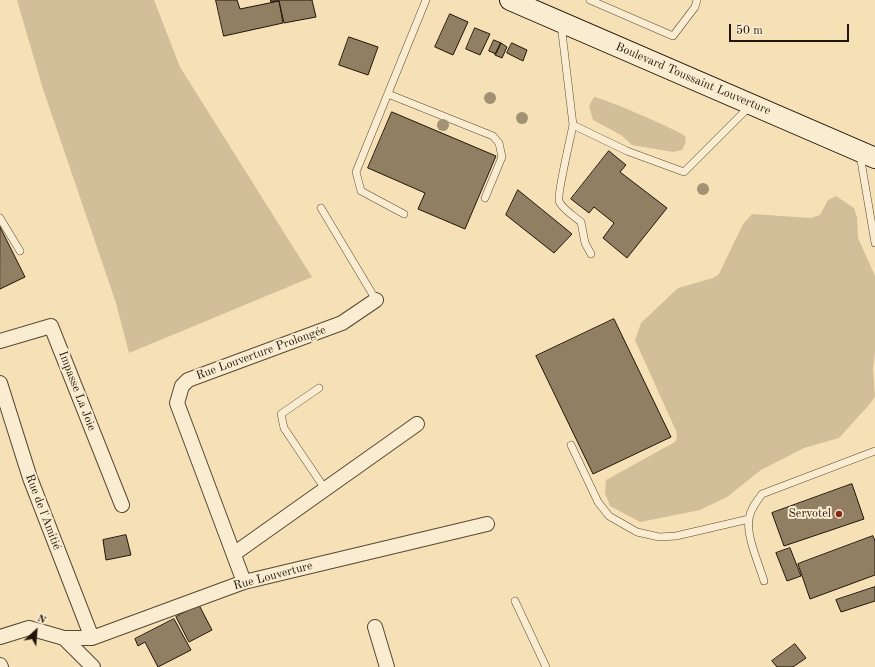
<!DOCTYPE html>
<html>
<head>
<meta charset="utf-8">
<style>
  body { margin:0 }
  #map { position:relative; width:875px; height:667px; overflow:hidden; background:#f6e1b7; font-family:"Old Standard TT",serif }
  canvas { display:block }
  .north { position:absolute; left:16px; top:611px; width:40px; height:40px; -webkit-text-stroke:3px #f9ecd0; paint-order:stroke; rotate:26deg; font-size:11px; font-weight:700; line-height:16px; text-align:center; color:#211509 }
  .north::after { content:''; display:block; margin:auto; width:14px; height:18px; background:#211509; clip-path:polygon(50% 0,100% 100%,50% 72%,0 100%) }
  .scale { position:absolute; left:729px; top:24px; width:120px; height:18px; box-sizing:border-box; border:2px solid #211509; border-top:0; padding-left:5px; font-size:12px; line-height:14px; white-space:nowrap; color:#211509; -webkit-text-stroke:3px #f9ecd0; paint-order:stroke }
</style>
</head>
<body>
<div id="map">
<canvas width="875" height="667"></canvas>
<div class="north">N</div>
<div class="scale">50 m</div>
</div>
<script>
const context = document.querySelector('canvas').getContext('2d');
context.lineJoin = 'round';
function fillPath(path, color) {
  context.fillStyle = color;
  context.fill(path, 'evenodd');
}
function trace(path, color, width, dash) {
  context.strokeStyle = color;
  context.lineWidth = width;
  context.lineCap = dash ? 'butt' : 'round';
  context.setLineDash(dash || []);
  context.stroke(path);
}
function label(font, color, halo, rows, align = 'center') {
  context.font = font + ' "Old Standard TT",serif';
  context.lineWidth = 4;
  context.setLineDash([]);
  context.textBaseline = 'middle';
  context.strokeStyle = halo;
  context.fillStyle = color;
  for (const [text, x, y, turn = 0] of rows) {
    context.save();
    context.translate(x, y);
    context.rotate((+turn || 0) * Math.PI / 180);
    context.textAlign = isNaN(turn) ? turn : align;
    if (halo) context.strokeText(text, 0, 0);
    context.fillText(text, 0, 0);
    context.restore();
  }
}
fillPath(new Path2D(`
  M17,0H154L180,67L312,277L129,353L116,303L42,86Z
  M594,97C601,97 680,131 685,136L686,142L682,150L673,152L632,145L621,135L593,120L589,106Z
  M836,196L854,208L857,217L858,238L875,276V353L873,368L875,397L869,405L839,438L804,448L761,470L727,497L700,510L640,522L610,506L605,493L606,480L675,442L677,438L676,431L635,340L641,323L678,288L713,278L719,274L743,224L752,214L811,218L820,215L828,200Z`), '#d2be99');
const building = new Path2D(`
  M216,0H237L240,9L279,1L283,23L224,36Z
  M271,0H312L316,17L284,23L279,1L271,2Z
  M450,14L468,22L453,55L435,47Z
  M475,28L490,34L480,55L466,49Z
  M349,37L378,47L368,75L339,65Z
  M494,40L501,43L496,54L489,51Z
  M501,43L507,47L502,58L495,55Z
  M512,43L527,50L523,61L507,53Z
  M392,112L496,156L465,229L418,209L425,193L368,168Z
  M609,151L626,165L620,172L667,208L627,258L603,238L614,223L594,207L589,213L571,199Z
  M518,190L572,234L554,253L506,215Z
  M0,227L25,277L0,289Z
  M614,319L671,437L593,474L536,356Z
  M852,484L864,519L784,546L772,513Z
  M126,535L131,555L106,560L103,540Z
  M873,536L875,541V575L810,599L798,564Z
  M790,548L801,576L787,581L776,553Z
  M875,587V601L841,612L836,600Z
  M199,605L212,630L189,642L176,617Z
  M174,619L191,650L158,667L145,642L138,646L135,639Z
  M795,644L806,658L793,667H777L772,661Z`);
fillPath(building, '#907f63');
trace(building, '#211509', 1);
const lane = new Path2D(`
  M590,0L673,36L695,7L697,0
  M561,24L573,125L627,151L684,172L750,106
  M388,94L493,136L499,143L502,157L485,198
  M573,125C571,136 557,194 559,201C562,209 574,216 581,222L585,243L591,254
  M860,155L875,243
  M321,208L376,300
  M404,214L361,191L356,172L426,0
  M0,218L20,251
  M319,388L281,414L284,428L325,489
  M571,445L598,502L609,516L637,532L659,537L676,536L749,519
  M764,581C759,564 746,536 749,519C750,509 757,501 762,494L875,451
  M515,601L546,667`);
const street = new Path2D(`
  M0,341L51,326L122,505
  M0,383L30,478L92,638
  M235,553L417,424
  M244,582L177,403L182,386L188,380L342,323L376,300
  M375,627L387,667
  M0,637L29,628L64,638L93,667
  M64,638H92L244,582L487,524
  M0,665L1,667`);
const secondary = new Path2D(`
  M510,0L875,158`);
trace(lane, '#564834', 8);
trace(street, '#564834', 16);
trace(secondary, '#211509', 22);
trace(lane, '#f9ecd0', 7);
trace(street, '#f9ecd0', 14);
trace(secondary, '#f9ecd0', 20);
context.fillStyle = '#a39173';
for (const [x, y] of [
  [490,98],
  [522,118],
  [443,125],
  [703,189]
]) {
  context.beginPath();
  context.arc(x, y, 6, 0, 2 * Math.PI);
  context.fill();
}
for (const [x, y, r, color] of [
  [839,514,4,"#8f2418"]
]) {
  const dot = new Path2D();
  dot.arc(x, y, r, 0, 2 * Math.PI);
  context.fillStyle = color;
  context.fill(dot);
  trace(dot, '#f9ecd0', 1.5);
}
label('12px', '#211509', '#f9ecd0', [
  ["Boulevard Toussaint Louverture",693,79,23],
  ["Rue Louverture Prolongée",261,353,-20],
  ["Impasse La Joie",77,391,69],
  ["Rue de l'Amitié",43,512,69],
  ["Rue Louverture",273,576,-15]
]);
label('12px', '#211509', '#f9ecd0', [
  ["Servotel",831,514]
], 'right');
</script>
</body>
</html>
